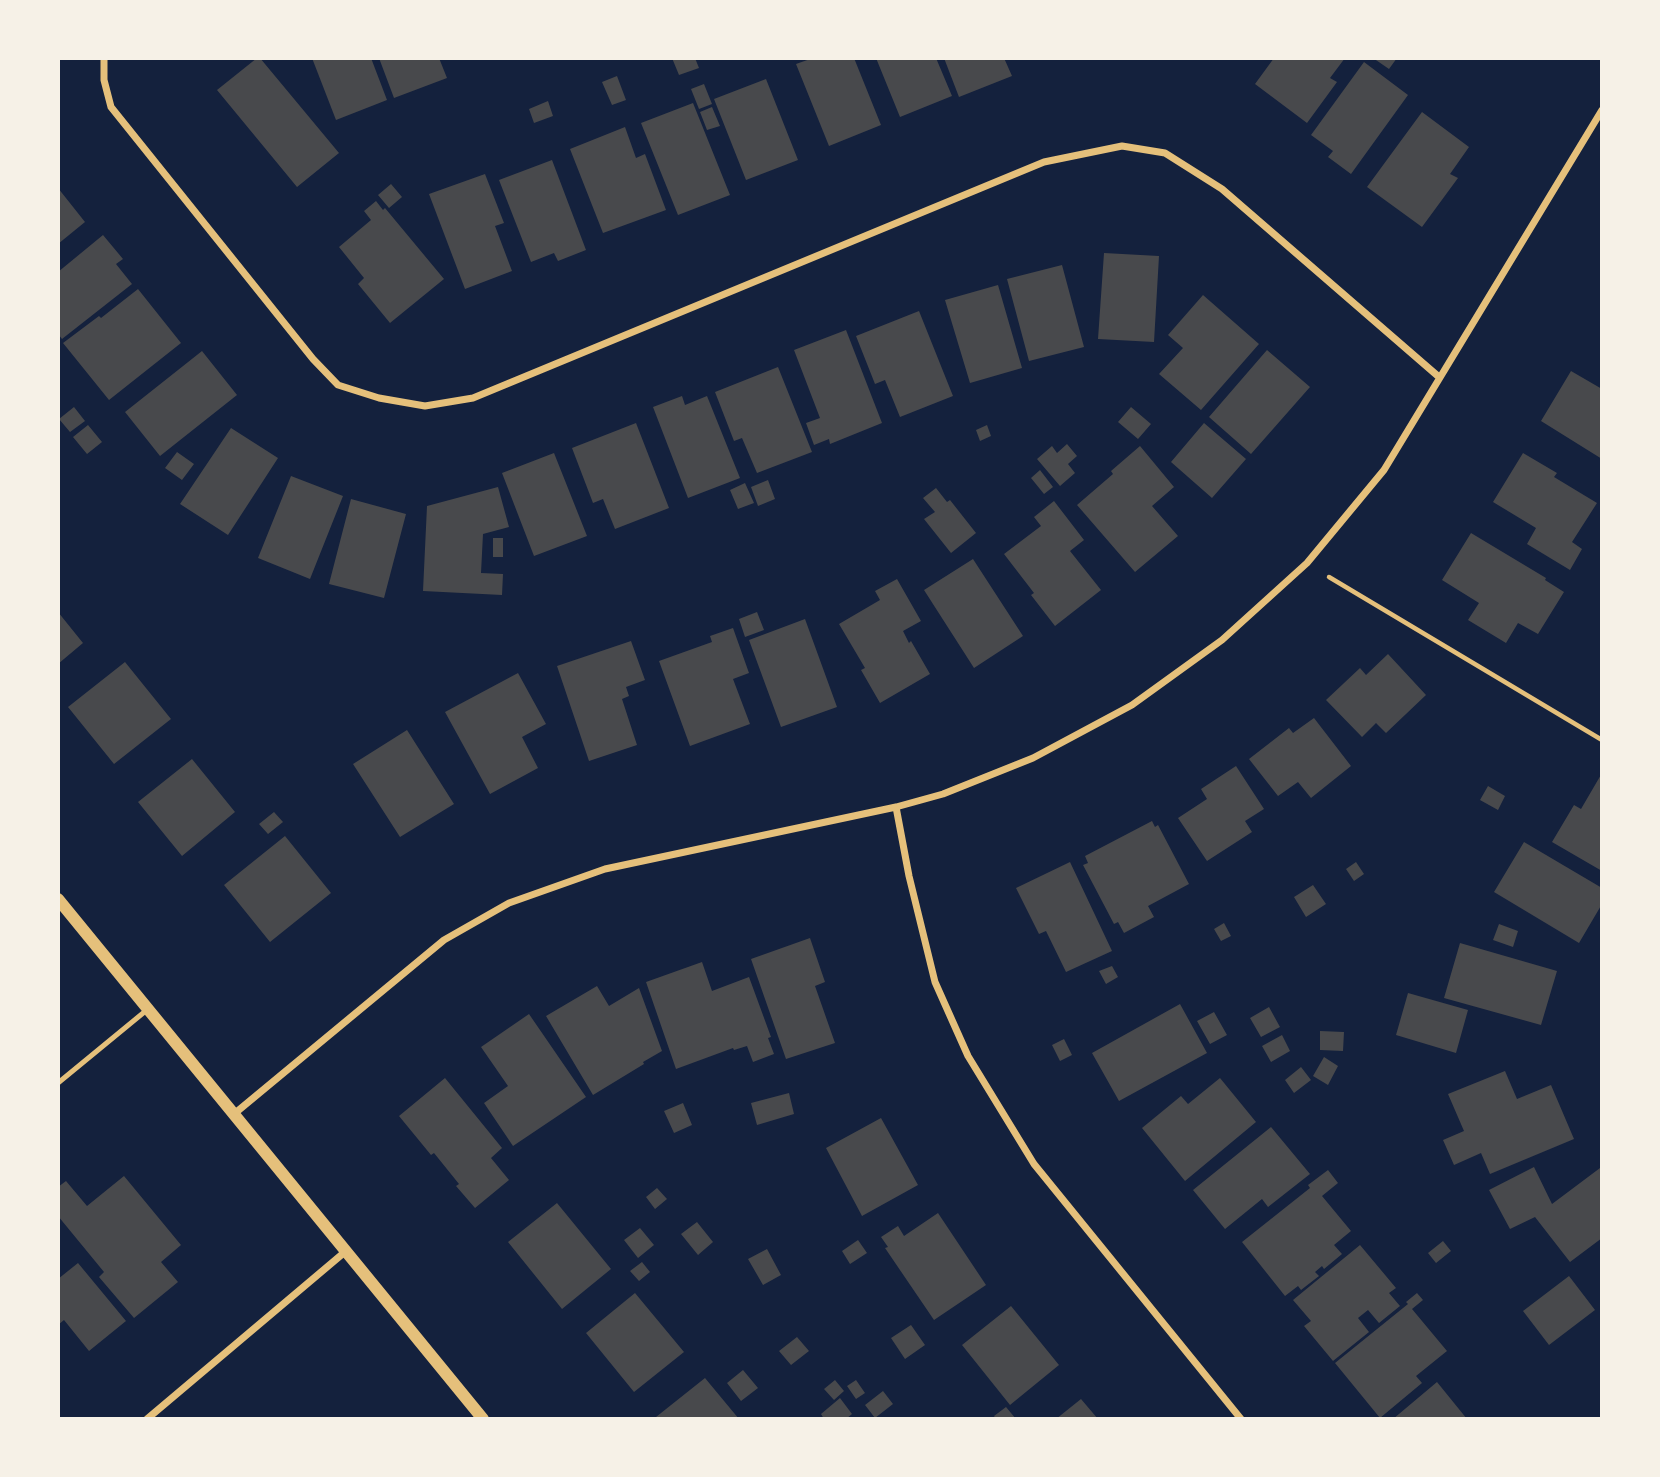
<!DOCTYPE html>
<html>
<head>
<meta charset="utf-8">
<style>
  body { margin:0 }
  #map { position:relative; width:1660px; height:1477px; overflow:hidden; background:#14213d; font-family:"Golos Text",sans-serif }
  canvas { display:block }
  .frame { position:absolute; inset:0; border:60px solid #f6f1e7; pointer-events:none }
</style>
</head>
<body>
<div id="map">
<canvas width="1660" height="1477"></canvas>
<div class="frame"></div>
</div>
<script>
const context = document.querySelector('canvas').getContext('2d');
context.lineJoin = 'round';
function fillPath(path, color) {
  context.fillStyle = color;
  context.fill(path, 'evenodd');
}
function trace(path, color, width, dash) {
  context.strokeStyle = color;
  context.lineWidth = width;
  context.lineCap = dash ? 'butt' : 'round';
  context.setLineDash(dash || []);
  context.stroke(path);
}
fillPath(new Path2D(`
  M257,58H260L339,153L297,187L217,90Z
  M312,58H371L387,100L336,120Z
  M379,58H439L447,78L394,98Z
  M672,58H695L699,68L679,75Z
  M813,58H854L881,125L829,146L796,64Z
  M876,58H936L952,96L900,117Z
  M944,58H1004L1012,76L959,97Z
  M1274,58H1345L1330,78L1337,82L1307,123L1255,84Z
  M1373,58H1397L1389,69Z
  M1364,62L1408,95L1351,174L1328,157L1333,151L1311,135Z
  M617,76L626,100L612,105L602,82Z
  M766,79L798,160L746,180L714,99Z
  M704,84L712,104L699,109L691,89Z
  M548,101L553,116L534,123L529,109Z
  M693,103L730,195L678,215L641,123Z
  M712,107L720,126L707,130L700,112Z
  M1422,112L1469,147L1450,174L1458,178L1422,227L1367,187Z
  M625,127L636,158L645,154L666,210L603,233L570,149Z
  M552,160L586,250L558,261L554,253L531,262L499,180Z
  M485,174L504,223L495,226L512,271L465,289L429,194Z
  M391,184L402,197L389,208L378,195Z
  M58,188L85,222L58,244Z
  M376,201L383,210L385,208L444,279L390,323L358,284L364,278L339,247L371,220L364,211Z
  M103,235L123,259L116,264L132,284L62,339L58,334V272Z
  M1104,253L1159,256L1154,342L1098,339Z
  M1062,265L1084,347L1029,361L1007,279Z
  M998,285L1022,368L970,383L945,300Z
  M138,289L181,343L109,400L63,343L99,316L101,318Z
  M1203,295L1259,344L1201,410L1159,374L1183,348L1168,335Z
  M919,311L953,396L900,417L885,380L875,384L856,336Z
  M846,330L882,423L830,444L829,439L814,445L806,423L820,418L794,350Z
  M1267,350L1310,387L1251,454L1209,417Z
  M202,351L237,395L160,456L125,412Z
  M778,367L812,452L757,473L742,438L734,441L715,392Z
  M1571,371L1602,389V459L1541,421Z
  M682,396L685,405L707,396L740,478L688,498L653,407Z
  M74,407L85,421L70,432L59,419Z
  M1131,407L1151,424L1138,439L1118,422Z
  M636,423L669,508L615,529L603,499L593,503L572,448Z
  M1204,423L1246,459L1212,498L1171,462Z
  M88,425L102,442L87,454L73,437Z
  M987,425L991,436L980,441L976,430Z
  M231,428L278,458L228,535L180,504Z
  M1067,444L1077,456L1068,464L1075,473L1060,486L1037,459L1052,446L1057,453Z
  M1140,446L1174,487L1152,506L1178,536L1135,572L1077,505L1113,474L1111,471Z
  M177,452L194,464L182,480L165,468Z
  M554,453L587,536L534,556L502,473Z
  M1523,453L1557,473L1554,477L1597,503L1572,542L1582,549L1570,570L1527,544L1536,528L1493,502Z
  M1040,470L1053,487L1044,494L1031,478Z
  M291,476L343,496L310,579L258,558Z
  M768,480L775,499L758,506L751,487Z
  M745,483L754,503L738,509L730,490Z
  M498,487L509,527L483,534L481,573L503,574L502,595L423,591L427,506Z
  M936,488L947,502L950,500L976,533L951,553L924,519L935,512L923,498Z
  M351,499L406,514L384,598L329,584Z
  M1054,501L1084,540L1070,551L1101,590L1055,626L1031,595L1034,593L1004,554L1041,526L1034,517Z
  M1471,533L1546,578L1545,580L1564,592L1538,634L1518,623L1506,643L1468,620L1479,603L1442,580Z
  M493,538H503V557H493Z
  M973,559L1023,636L974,668L924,590Z
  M897,579L921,621L903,631L909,643L911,641L930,674L880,703L861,670L865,668L839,624L880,600L875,591Z
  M58,612L83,643L58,664Z
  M757,612L764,630L745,637L739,619Z
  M805,619L837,707L781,727L749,640Z
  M733,628L749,673L733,679L750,724L690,746L659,661L712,642L710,636Z
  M631,641L645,680L626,687L629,696L622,699L637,745L589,761L557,666Z
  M1388,654L1426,695L1386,733L1376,723L1362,737L1326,700L1360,668L1366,675Z
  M125,662L171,719L114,764L68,707Z
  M518,673L546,724L522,737L538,768L490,794L445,712Z
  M1314,718L1351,766L1311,798L1298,782L1278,796L1249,759L1289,728L1293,733Z
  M407,730L454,804L400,837L353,764Z
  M192,759L235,812L182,856L138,802Z
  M1236,766L1264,809L1245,821L1252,832L1207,861L1178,818L1207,799L1201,789Z
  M1602,773V871L1552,842L1574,805L1581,809Z
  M1488,786L1505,796L1498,810L1480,800Z
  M274,812L283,822L268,834L259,824Z
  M1152,821L1155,827L1158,825L1189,884L1148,906L1154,917L1124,933L1118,922L1114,924L1083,865L1088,863L1085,856Z
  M285,836L331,893L270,942L224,885Z
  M1524,842L1602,888V904L1579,943L1494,892Z
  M1070,862L1112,951L1066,972L1046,931L1039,934L1016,888Z
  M1356,862L1364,874L1354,881L1346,869Z
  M1313,885L1326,904L1306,917L1294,897Z
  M1224,923L1231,936L1221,941L1214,929Z
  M1499,924L1518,931L1513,947L1493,940Z
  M810,938L825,982L815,986L835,1043L786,1059L751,959Z
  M1460,943L1557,971L1541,1025L1444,998Z
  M702,962L712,991L749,977L771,1037L768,1038L774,1054L753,1062L747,1046L734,1050L733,1048L676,1069L646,982Z
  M1112,966L1118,977L1106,984L1099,971Z
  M597,986L609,1006L639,988L662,1051L643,1062L644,1064L593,1095L546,1016Z
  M1408,993L1468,1010L1456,1053L1396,1035Z
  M1180,1004L1207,1053L1119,1101L1092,1053Z
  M1269,1007L1280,1027L1261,1037L1250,1018Z
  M1214,1012L1227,1035L1210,1044L1197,1021Z
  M529,1014L586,1097L513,1146L484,1103L508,1086L481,1047Z
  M1320,1031L1344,1032L1343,1051L1320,1050Z
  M1282,1035L1290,1051L1271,1062L1262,1046Z
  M1064,1039L1072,1055L1060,1061L1052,1045Z
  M1324,1057L1338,1066L1328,1085L1313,1076Z
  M1301,1067L1311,1080L1294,1093L1285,1080Z
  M1505,1071L1517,1099L1551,1085L1574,1139L1490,1174L1481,1153L1454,1165L1443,1140L1464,1131L1448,1094Z
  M445,1078L502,1148L491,1158L509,1180L475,1208L456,1186L459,1184L434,1153L431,1155L399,1116Z
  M1220,1078L1256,1122L1185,1181L1142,1128L1181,1096L1188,1104Z
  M789,1093L794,1114L757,1125L751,1103Z
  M683,1103L692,1125L674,1133L664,1111Z
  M881,1118L918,1185L862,1216L826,1148Z
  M1271,1127L1310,1174L1268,1207L1262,1199L1225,1229L1193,1190Z
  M1534,1167L1552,1204L1600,1168L1602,1171V1238L1570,1262L1535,1217L1510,1229L1489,1190Z
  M1328,1170L1338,1183L1322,1196L1351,1231L1334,1245L1342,1254L1324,1269L1322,1266L1315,1272L1319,1276L1301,1290L1298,1286L1285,1296L1242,1242L1310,1188L1308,1185Z
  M124,1176L181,1245L161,1262L178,1282L134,1318L99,1277L104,1272L58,1216V1187L66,1181L87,1206Z
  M657,1188L667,1199L655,1209L646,1197Z
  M557,1203L611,1269L562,1309L508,1242Z
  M938,1213L986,1285L934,1320L885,1248L888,1247L881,1237L898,1226L904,1236Z
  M697,1222L713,1242L698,1255L681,1234Z
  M640,1228L654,1245L638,1258L624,1240Z
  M858,1240L867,1253L850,1264L842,1251Z
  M1443,1241L1451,1251L1436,1263L1428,1253Z
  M1360,1245L1396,1288L1389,1293L1400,1306L1379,1323L1368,1310L1358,1318L1369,1332L1333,1361L1304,1326L1311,1321L1293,1300Z
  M767,1249L781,1275L763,1285L748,1259Z
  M642,1262L650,1272L639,1281L630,1271Z
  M78,1263L126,1321L89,1351L64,1320L58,1325V1279Z
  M1569,1276L1595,1310L1549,1345L1523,1311Z
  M635,1293L684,1352L634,1392L586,1333Z
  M1417,1293L1423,1300L1412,1309L1447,1351L1416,1376L1422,1383L1380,1418L1335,1363L1408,1304L1406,1302Z
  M1011,1306L1059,1365L1010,1405L962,1345Z
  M911,1325L925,1345L905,1359L891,1338Z
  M797,1337L809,1351L791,1365L779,1351Z
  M743,1370L758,1388L741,1401L727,1383Z
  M705,1378L739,1419H658L656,1417Z
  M835,1380L844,1391L834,1400L824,1389Z
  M856,1380L865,1393L856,1399L847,1386Z
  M1437,1382L1467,1419H1393Z
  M883,1391L893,1404L875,1418L865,1405Z
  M840,1398L852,1414L846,1419H824L821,1414Z
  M1081,1399L1098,1419H1056Z
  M1006,1407L1016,1419H996L994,1416Z`), '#48494c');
trace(new Path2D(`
  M1329,577L1602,740`), '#e5c07b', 4.5);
trace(new Path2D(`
  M58,1083L148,1009`), '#e5c07b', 5);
trace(new Path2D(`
  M104,58V80L111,107L313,359L338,385L379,398L425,406L473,398L1044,162L1122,146L1165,153L1222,189L1439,377
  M896,807L909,876L935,982L968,1056L1034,1164L1241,1419
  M234,1114L444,940L509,903L605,869L896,807L943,794L1033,758L1132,705L1222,640L1307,563L1384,470L1602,110
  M147,1419L346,1251`), '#e5c07b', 7);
trace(new Path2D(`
  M58,899L483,1419`), '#e5c07b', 12);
</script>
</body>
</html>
